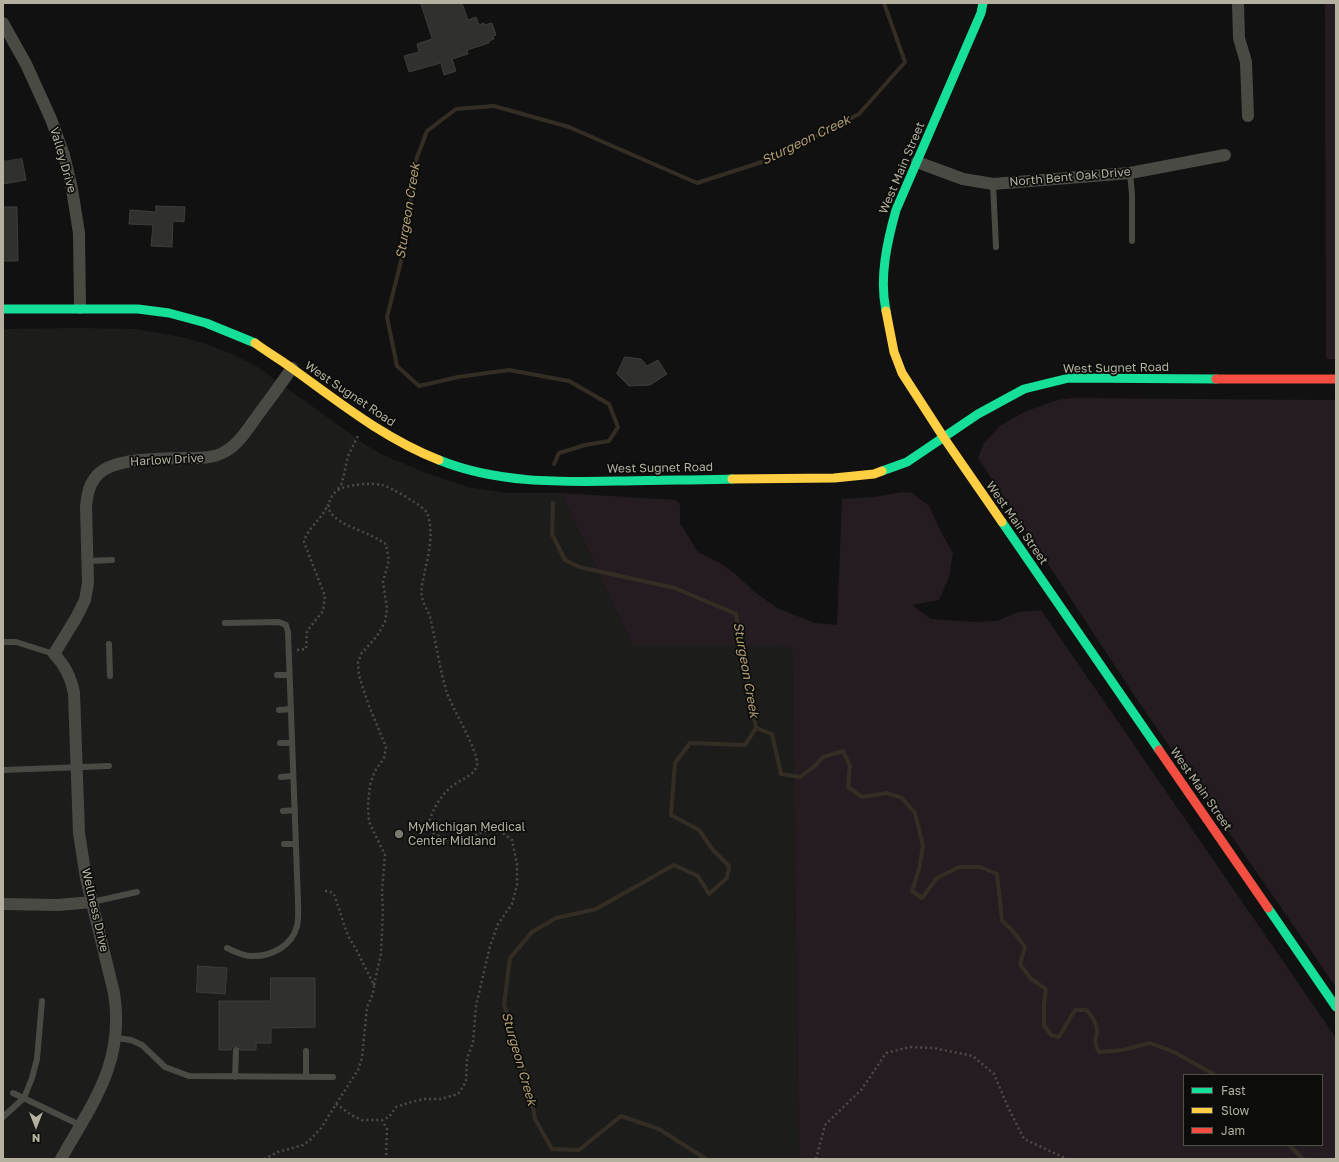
<!DOCTYPE html>
<html>
<head>
<meta charset="utf-8">
<style>
  body { margin:0 }
  #map { position:relative; width:1339px; height:1162px; overflow:hidden; background:#111; font-family:"Golos Text",sans-serif }
  canvas { display:block }
  .frame { position:absolute; inset:0; border:4px solid #b4b1a0; pointer-events:none }
  .legend { position:absolute; left:1183px; top:1074px; width:140px; height:72px; box-sizing:border-box; background:#0c0d0b; border:1px solid #4f4f47; margin:0; padding:5px 7px; list-style:none; font-size:12px; color:#b4b1a0 }
  .legend li { display:flex; align-items:center; gap:8px; height:20px }
  .legend b { width:20px; border:1px solid #4f4f47 }
  .north { position:absolute; left:16px; top:1106px; width:40px; height:40px; -webkit-text-stroke:3px #0c0d0b; paint-order:stroke; rotate:180deg; font-size:11px; font-weight:700; line-height:16px; text-align:center; color:#b4b1a0 }
  .north::after { content:''; display:block; margin:auto; width:14px; height:18px; background:#b4b1a0; clip-path:polygon(50% 0,100% 100%,50% 72%,0 100%) }
</style>
</head>
<body>
<div id="map">
<canvas width="1339" height="1162"></canvas>
<div class="frame"></div>
<ul class="legend">
<li><b style="height:5px;background:#16e098"></b>Fast</li>
<li><b style="height:5px;background:#ffcf43"></b>Slow</li>
<li><b style="height:5px;background:#f24e42"></b>Jam</li>
</ul>
<div class="north">N</div>
</div>
<script>
const context = document.querySelector('canvas').getContext('2d');
context.lineJoin = 'round';
function fillPath(path, color) {
  context.fillStyle = color;
  context.fill(path, 'evenodd');
}
function trace(path, color, width, dash) {
  context.strokeStyle = color;
  context.lineWidth = width;
  context.lineCap = dash ? 'butt' : 'round';
  context.setLineDash(dash || []);
  context.stroke(path);
}
function label(font, color, halo, rows, align = 'center') {
  context.font = font + ' "Golos Text",sans-serif';
  context.lineWidth = 3.5;
  context.setLineDash([]);
  context.textBaseline = 'middle';
  context.strokeStyle = halo;
  context.fillStyle = color;
  for (const [text, x, y, turn = 0] of rows) {
    context.save();
    context.translate(x, y);
    context.rotate((+turn || 0) * Math.PI / 180);
    context.textAlign = isNaN(turn) ? turn : align;
    if (halo) context.strokeText(text, 0, 0);
    context.fillText(text, 0, 0);
    context.restore();
  }
}
fillPath(new Path2D(`
  M78,328L135,329L181,337L200,342L227,352L256,366L366,445L385,456L426,473L468,487L506,493H561L633,646H792L799,1159H3V329Z`), '#1c1d1b');
fillPath(new Path2D(`
  M1325,3H1336V359H1326Z
  M1072,398L1336,400V987L1140,704L978,458L984,443L1000,426L1024,412L1057,400Z
  M902,492L912,493L929,506L941,532L953,553L949,577L939,600L912,605L931,619L974,622L997,621L1018,612L1041,610L1336,1038V1159H799L792,647L633,646L561,493L676,500L680,505V523L698,552L720,563L733,572L756,593L777,608L815,623L837,625L842,499L874,497ZM1184,1075H1322V1145H1184Z`), '#241c21');
trace(new Path2D(`
  M554,464L559,453L585,445L609,441L618,427L609,404L569,381L509,370L458,377L419,386L397,366L387,317L408,233L413,168L427,131L456,109L494,106L569,127L697,183L771,159L859,114L905,62L884,3
  M553,503L552,534L565,560L579,567L675,588L736,614L756,728L745,745L690,743L675,763L671,815L699,830L713,850L729,866L727,878L709,894L698,876L674,865L596,909L556,918L532,932L510,958L504,1004L529,1086L535,1119L552,1149L579,1150L621,1116L659,1129L706,1159
  M756,728L772,734L781,774L800,777L815,766L823,757L843,751L850,766L848,787L862,797L887,793L902,798L915,813L923,846L919,869L912,891L922,898L937,878L959,867H980L997,874L1002,921L1012,930L1025,947L1020,964L1031,979L1046,989L1044,1004V1025L1051,1035L1059,1037L1075,1010H1087C1091,1016 1097,1022 1097,1030C1097,1042 1092,1039 1099,1052L1123,1050L1150,1043L1174,1052L1215,1075
  M1289,1145L1303,1159`), '#332d24', 4);
const building = new Path2D(`
  M421,3H462L468,20L476,17L479,25L484,23V25L492,23L496,35L493,36L494,39L489,41V43L467,50L468,54L452,59L456,71L444,75L441,63L409,72L404,56L419,52L417,44L432,39Z
  M22,159L26,180L3,184V162Z
  M156,206L185,207L184,222L173,221L172,247L151,246L153,225L129,224L130,210L156,212Z
  M3,207H17L18,261H3Z
  M625,357L641,359L647,366L658,360L667,374L650,385L629,386L617,374Z
  M198,966L227,968L225,994L197,992Z
  M271,978H315V1027L271,1028V1043H256V1050H240L239,1046H236L232,1047L231,1050H219V1001H270Z`);
fillPath(building, '#30302f');
trace(building, '#3e3d39', 1);
trace(new Path2D(`
  M338,489L342,483L348,456L358,436
  M297,650L306,649L307,631L323,611L325,596L304,542C307,528 322,520 328,504
  M374,985L381,954L383,911L382,891L385,855L369,822L368,805L370,785L375,771L384,758L386,747L369,706L359,676L358,663L361,654L377,636L385,622L387,608L383,582L389,560L386,544C381,541 376,538 370,535C358,529 321,519 330,500C334,489 344,487 355,485C362,484 374,483 382,485C390,487 424,506 427,513C434,530 429,553 425,570C424,579 420,588 422,597C423,604 428,610 430,617C436,641 439,666 446,690C451,707 479,751 477,765C474,777 458,780 450,788C440,797 434,808 429,821L433,833L447,840H465L484,831L499,830L512,840L517,864V885L512,904L498,924L490,946L476,1006L473,1042L467,1059L466,1082L458,1094L441,1099H424L408,1103L396,1107L389,1117L382,1120
  M336,1104L353,1116L362,1120H382L387,1129L386,1159
  M264,1159L278,1152L303,1145L310,1140L321,1128L347,1087L358,1070L362,1058L367,1007L373,994L374,985L356,949L348,936L334,894L329,891H324
  M816,1159L825,1125L862,1089L886,1053L910,1047L934,1048L973,1056L994,1074L1007,1105L1024,1139L1067,1159`), '#4c4b46', 2.5, [2, 3]);
trace(new Path2D(`
  M1130,173L1132,194V241
  M993,184L996,247
  M87,561L112,560
  M225,623L279,622L286,625L288,632L298,901C298,908 299,918 297,926C292,946 271,957 251,956C243,956 234,951 227,948
  M3,642H16L54,654
  M109,644L110,676
  M277,675H289
  M279,710L291,709
  M280,743H292
  M3,770L109,766
  M281,777L293,776
  M283,811L295,810
  M284,844H296
  M92,902L137,892
  M116,1038L131,1040L142,1045L165,1067L189,1076L333,1077
  M306,1051V1077
  M235,1077L236,1050
  M13,1093L80,1125
  M3,1117L24,1098L32,1078L37,1059L42,1001`), '#4a4a45', 6);
trace(new Path2D(`
  M1238,3L1239,38L1246,62L1248,116
  M3,23L26,64L51,119L64,155L72,189L79,233L80,308
  M917,162L963,179L993,184L1130,173L1225,155
  M3,904L58,905L92,902
  M61,1159C93,1102 125,1062 114,993L86,878L79,833L74,693C71,677 65,665 54,654L76,618L85,600L88,583L86,507C87,497 88,487 95,478C109,457 161,459 184,458C199,458 213,459 226,451C239,444 249,427 258,415C269,400 281,384 292,368`), '#4a4a45', 12);
trace(new Path2D(`
  M3,309H138L169,313L206,323L255,343
  M886,311C879,278 887,242 896,210L981,13L983,3
  M439,460C498,484 563,482 625,481C661,480 697,480 732,479
  M882,471L907,462L978,414L1024,389L1069,378L1216,379
  M1002,522L1159,750
  M1268,908L1336,1007`), '#16e098', 9);
trace(new Path2D(`
  M886,311L894,352L902,373L944,438L1002,522
  M255,343C267,352 281,360 293,369C340,403 385,439 439,460
  M732,479L834,478L874,474L882,471`), '#ffcf43', 9);
trace(new Path2D(`
  M1216,379H1336
  M1159,750L1268,908`), '#f24e42', 9);
for (const [x, y, r, color] of [
  [399,834,5,"#7b796e"]
]) {
  const dot = new Path2D();
  dot.arc(x, y, r, 0, 2 * Math.PI);
  context.fillStyle = color;
  context.fill(dot);
  trace(dot, '#0c0d0b', 1.5);
}
label('12px', '#b4b1a0', '#0c0d0b', [
  ["Valley Drive",63,160,74],
  ["West Main Street",902,168,-67],
  ["North Bent Oak Drive",1070,177,-5],
  ["West Sugnet Road",1116,368,-1],
  ["West Sugnet Road",350,394,34],
  ["Harlow Drive",167,460,-3],
  ["West Sugnet Road",660,468,-1],
  ["West Main Street",1017,523,55],
  ["West Main Street",1201,789,55],
  ["Wellness Drive",95,910,77]
]);
label('12px', '#b4b1a0', '#0c0d0b', [
  ["MyMichigan Medical",408,827],
  ["Center Midland",408,841]
], 'left');
label('italic 13px', '#b29d74', '#0c0d0b', [
  ["Sturgeon Creek",806,140,-26],
  ["Sturgeon Creek",408,211,-81],
  ["Sturgeon Creek",746,670,80],
  ["Sturgeon Creek",519,1059,74]
]);
</script>
</body>
</html>
